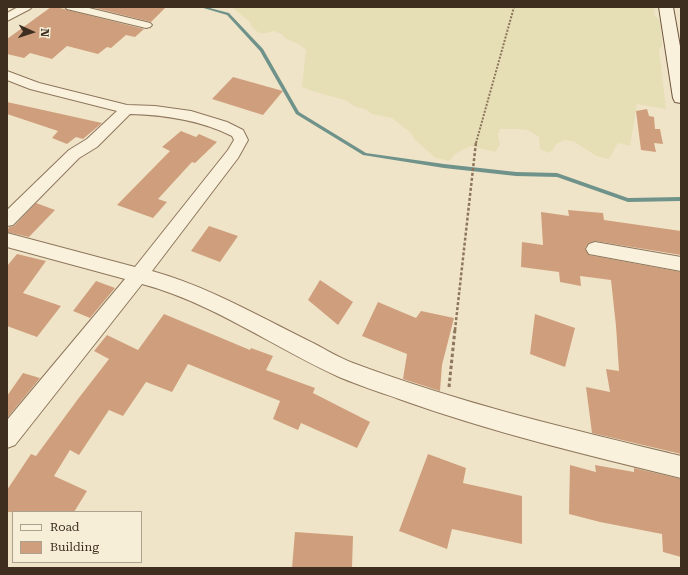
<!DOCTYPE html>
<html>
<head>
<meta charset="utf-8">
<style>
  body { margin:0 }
  #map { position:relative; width:688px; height:575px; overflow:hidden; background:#f0e4c8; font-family:"Roboto Serif",serif }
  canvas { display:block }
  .frame { position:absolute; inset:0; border:8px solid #3d2e20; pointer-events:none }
  .legend { position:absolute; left:12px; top:511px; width:130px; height:52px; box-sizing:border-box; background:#f7eed8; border:1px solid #ada18e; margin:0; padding:5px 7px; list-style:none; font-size:12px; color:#3d2e20 }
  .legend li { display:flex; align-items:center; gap:8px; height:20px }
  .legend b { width:20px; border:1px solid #ada18e }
  .north { position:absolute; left:12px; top:12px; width:40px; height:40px; -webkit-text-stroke:3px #f7eed8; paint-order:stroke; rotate:93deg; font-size:11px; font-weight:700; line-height:16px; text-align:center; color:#3d2e20 }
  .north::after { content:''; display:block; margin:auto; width:14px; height:18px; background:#3d2e20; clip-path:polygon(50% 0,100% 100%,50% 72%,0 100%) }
</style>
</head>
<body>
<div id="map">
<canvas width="688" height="575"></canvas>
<div class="frame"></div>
<ul class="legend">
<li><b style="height:5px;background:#faf1dc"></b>Road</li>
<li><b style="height:11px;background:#cf9f7d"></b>Building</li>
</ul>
<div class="north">N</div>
</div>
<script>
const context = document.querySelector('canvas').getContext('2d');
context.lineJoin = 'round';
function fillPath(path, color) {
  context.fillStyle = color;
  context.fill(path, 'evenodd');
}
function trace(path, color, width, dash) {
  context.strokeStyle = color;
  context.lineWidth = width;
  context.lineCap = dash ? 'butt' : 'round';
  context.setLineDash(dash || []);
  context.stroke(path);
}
fillPath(new Path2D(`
  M231,7H655L654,15L660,20L662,46L659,49L666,109L637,104L630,146L618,143L609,159L596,156L575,142L565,140L556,144L553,150L549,153L540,149L539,137L528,130L517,129H500L498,135L500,145L495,152L470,146L455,154L449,161L436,158L416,141L410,132L392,118L372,114L365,109L356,107L345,100L315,92L302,87L306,50L299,44L286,39L282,34L273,31L266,33H259L252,27L249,21Z`), '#e6deb5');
fillPath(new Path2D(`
  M200,7H206L229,13L263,49L299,112L366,153L444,164L516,172L557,173L628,198L681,197V201L628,202L557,177L516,176L444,168L363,155L296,114L260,51L227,15Z`), '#6f938a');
fillPath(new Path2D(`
  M51,7H56L144,29L135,37L126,35L111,48L107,47L98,54L67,46L52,59L30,53L24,58L7,54V39Z
  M91,7H166L151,22Z
  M233,77L283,91L263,115L212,99Z
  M7,102L102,123L83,139L76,137L67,144L52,138L58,131L7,114Z
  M647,109L649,116L654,117L655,129H660L663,144L654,143L656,152L641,150L636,111Z
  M181,131L196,137L199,134L217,142L195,163L192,162L158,199L167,202L153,218L117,205L170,151L162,147Z
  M36,203L55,210L29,237L7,232L9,227L14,226Z
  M568,210L603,213L604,220L681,231V255L595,241L589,243L585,248L589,255L681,272V454L592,433L586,387L610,392L606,369L619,371L616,326L611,280L580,276L581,286L560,282L559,272L521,267L522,242L543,245L541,212L569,216Z
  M209,226L238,236L220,262L191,251Z
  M17,254L46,261L23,293L61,306L37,337L7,326V266Z
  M320,280L353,302L338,325L308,300Z
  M96,281L115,288L90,318L73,311Z
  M378,302L416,318L421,311L454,318L442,365L440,391L403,379L407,354L362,336Z
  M164,314L250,350L251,348L273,356L266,370L315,388L313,393L370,422L357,448L301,423L298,430L273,419L280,401L188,364L172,392L146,382L123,416L109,410L79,455L70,450L54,476L87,491L74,512H7V490L31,454L36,456L78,399L109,359L94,351L107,335L138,350Z
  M535,314L575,328L565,367L530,354Z
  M23,373L40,378L7,418V396Z
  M428,454L466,468L463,483L522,496V544L452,529L447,549L399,531Z
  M570,465L596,472L595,465L634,472V468L681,479V557L663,552L662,534L600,522L569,514Z
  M295,532L353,536L352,568H292Z`), '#cf9f7d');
const street = new Path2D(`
  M18,7H32L30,9L7,21V13Z
  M65,7H85L150,23L152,25L150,27L146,28L67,9Z
  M7,71L39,83L127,105L155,106L191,111L227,122L243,130L248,140L238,158L152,271C206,286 257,315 307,340C322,347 337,357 353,363C459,403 570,429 681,456V478C586,455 491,432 399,399C379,392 358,385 339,377C273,347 213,303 142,284L15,445L7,448V420L125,279L7,247V233L135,267L228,150L234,140L232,136C200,120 166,115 130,114L97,147L79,158L13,225L7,226V210L69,150L87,139L117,111L30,89L7,80Z
  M595,242L681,257V271L589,254L586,249L589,244Z`);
const secondary = new Path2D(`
  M659,7H673L681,52V103L675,102L673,98Z`);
trace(street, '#8d765c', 2);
trace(secondary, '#6f573f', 2);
trace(new Path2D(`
  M476,143L514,7`), '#8d765c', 2, [2, 1.5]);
trace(new Path2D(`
  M455,330L476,142`), '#8d765c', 2.5, [3, 2]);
trace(new Path2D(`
  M449,387L455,329`), '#8d765c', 3, [3.5, 2.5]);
fillPath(street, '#faf1dc');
fillPath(secondary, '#faf1dc');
</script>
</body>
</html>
